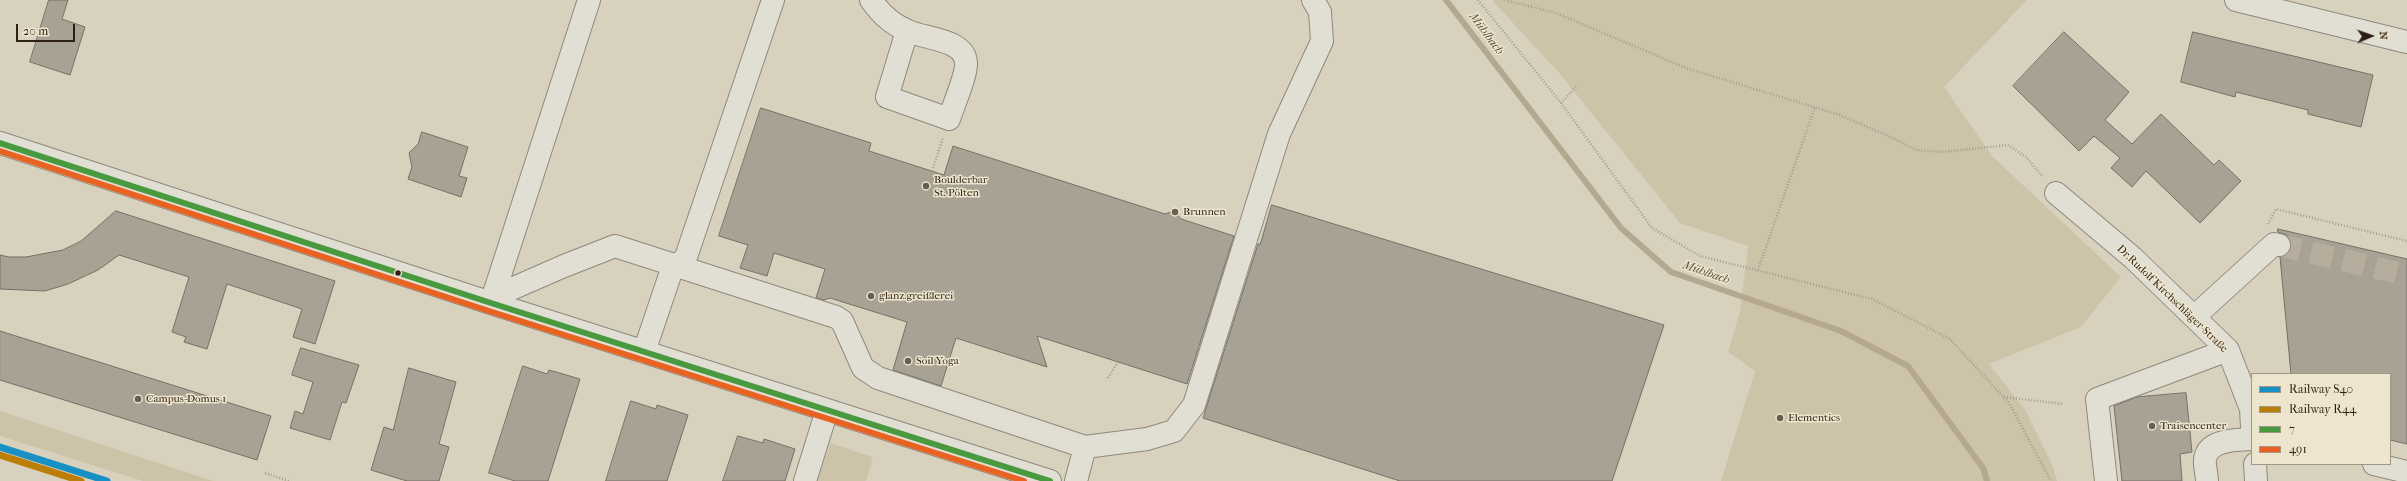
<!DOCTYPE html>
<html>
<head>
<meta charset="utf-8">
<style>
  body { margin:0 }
  #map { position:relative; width:2407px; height:481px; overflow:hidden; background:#d8d1be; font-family:"IM FELL French Canon",serif }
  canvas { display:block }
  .legend { position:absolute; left:2251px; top:373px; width:140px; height:92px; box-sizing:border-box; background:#ede5ce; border:1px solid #a19684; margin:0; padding:5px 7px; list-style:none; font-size:12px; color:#2e1f15 }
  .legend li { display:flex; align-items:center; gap:8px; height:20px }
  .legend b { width:20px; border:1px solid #a19684 }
  .north { position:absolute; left:2351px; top:16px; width:40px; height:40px; -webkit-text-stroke:3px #ede5ce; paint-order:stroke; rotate:88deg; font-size:11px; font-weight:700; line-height:16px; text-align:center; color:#2e1f15 }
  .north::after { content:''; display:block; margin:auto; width:14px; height:18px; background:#2e1f15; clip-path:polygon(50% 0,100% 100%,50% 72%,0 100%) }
  .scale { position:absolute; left:16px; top:24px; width:59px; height:18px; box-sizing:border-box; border:2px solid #2e1f15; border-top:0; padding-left:5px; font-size:12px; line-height:14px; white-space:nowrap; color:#2e1f15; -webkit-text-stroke:3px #ede5ce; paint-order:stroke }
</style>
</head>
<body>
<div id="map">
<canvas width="2407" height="481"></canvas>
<ul class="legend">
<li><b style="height:5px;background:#1890c5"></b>Railway S40</li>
<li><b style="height:5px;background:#bb7e06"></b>Railway R44</li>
<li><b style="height:5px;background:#49993f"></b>7</li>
<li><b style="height:5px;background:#e86221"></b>491</li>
</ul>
<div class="north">N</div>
<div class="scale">20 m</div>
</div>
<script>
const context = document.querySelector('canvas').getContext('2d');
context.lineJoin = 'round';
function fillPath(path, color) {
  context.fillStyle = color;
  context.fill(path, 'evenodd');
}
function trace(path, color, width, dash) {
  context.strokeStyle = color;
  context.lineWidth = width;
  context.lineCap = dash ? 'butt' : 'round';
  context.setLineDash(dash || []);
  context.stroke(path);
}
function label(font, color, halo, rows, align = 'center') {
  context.font = font + ' "IM FELL French Canon",serif';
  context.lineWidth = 3;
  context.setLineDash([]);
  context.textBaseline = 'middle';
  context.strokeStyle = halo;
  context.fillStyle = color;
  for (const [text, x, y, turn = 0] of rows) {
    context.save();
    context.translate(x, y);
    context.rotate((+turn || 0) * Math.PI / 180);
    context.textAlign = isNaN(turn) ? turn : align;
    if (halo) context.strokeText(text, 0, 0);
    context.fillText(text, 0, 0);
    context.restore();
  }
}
fillPath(new Path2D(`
  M1492,0H2027L1944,87L1992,156L2121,277L2081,327L1989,364L2026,411L2053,467L2057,481H1721L1755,371L1728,352L1740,311L1748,246L1680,223L1560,74Z
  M0,411L213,481H143L0,436Z
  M830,443L873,457L866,481H817Z`), '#cdc3a9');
trace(new Path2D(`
  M1446,0L1621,228L1671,272L1841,331L1908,366L1983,468L1987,481`), '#b4a990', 6);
const building = new Path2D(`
  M49,0H68L62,19L85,27L70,75L30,62Z
  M2064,32L2129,92L2105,120L2132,144L2161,114L2214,165L2219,160L2241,181L2200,223L2146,171L2132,187L2111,168L2120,158L2094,136L2079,151L2013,86Z
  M2193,32L2373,75L2361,127L2308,114V110L2236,92L2235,97L2181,82Z
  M761,108L871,143L869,151L944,175L953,146L1165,214L1174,211L1181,219L1234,236L1187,384L1037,336L1047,367L956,338L941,386L893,370L907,322L830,298L824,300L816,298L825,269L774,253L767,276L740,268L748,245L719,236Z
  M422,132L468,147L459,176L467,178L461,197L408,179L412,167L409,153L418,144Z
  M1272,205L1664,325L1612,481H1400L1203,418L1258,244H1260Z
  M116,211L335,281L315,344L293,337L302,309L227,284L207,349L184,342L186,337L172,332L189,277L119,255L98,270L68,284L45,291L0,289V255L9,257H26L63,250L81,241Z
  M2278,229L2407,259V444L2390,440V374H2291L2280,257L2289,253L2291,241L2287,235L2278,232Z
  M0,331L271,416L257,460L0,380Z
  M301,348L359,365L346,403L342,402L330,440L290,428L295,411L303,414L313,382L292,375Z
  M523,366L547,374L549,370L580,379L548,481H515L489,473Z
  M409,368L456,382L439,444L449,447L439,481H407L371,470L384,427L393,430Z
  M2186,393L2192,452L2180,454L2182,481H2122L2114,406L2137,397Z
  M631,401L656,409L657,405L688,415L667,481H606Z
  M738,436L763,443L764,439L795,449L785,481H723Z`);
fillPath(building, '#a8a295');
trace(building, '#767065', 1);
trace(new Path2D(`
  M2279,245L2407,275`), '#b6ad9c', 22, [22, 11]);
const minor = new Path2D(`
  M871,0C880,13 893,25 908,31C925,39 965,39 966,63C967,74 953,107 949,119L887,97L907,31
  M2236,0L2407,42
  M0,143L491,303L1050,481
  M2056,193L2133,258L2228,350L2251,409L2252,428
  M493,297L564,266L615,246L836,317L842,321L863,368L878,378L1085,447
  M491,303L589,0
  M2194,317L2274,244L2279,245
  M644,352L671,272L686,257L773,0
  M2255,464L2256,481
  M2374,464L2407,472
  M805,481L827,410
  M1076,481L1085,447L1147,439L1174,431L1194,405L1279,134L1322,41L1320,12L1313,0
  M2106,481L2097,399L2228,350
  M2207,481C2207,474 2204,465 2205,459C2208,439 2237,440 2252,439`);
trace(minor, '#8e887c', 24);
trace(new Path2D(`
  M1478,0L1561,103L1652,228L1700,256L1872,299L1950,339L2009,403L2051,481
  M1505,0L1556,13L1686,68L1840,115L1893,138L1916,150L1942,152L2008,145L2026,157L2043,177
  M1561,103L1576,87
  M932,171L943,138
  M2268,224L2276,209L2407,241
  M1758,270L1815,107
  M1108,378L1118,362
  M2004,397L2063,404
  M265,473L289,481`), '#a29d94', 2.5, [1, 2]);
trace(minor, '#e1ded4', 22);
trace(new Path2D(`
  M0,143L491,303L1050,481`), '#49993f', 6);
trace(new Path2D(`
  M0,151L489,311L1024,481`), '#e86221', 6);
trace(new Path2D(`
  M0,447L107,481`), '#1890c5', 7);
trace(new Path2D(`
  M0,455L81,481`), '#bb7e06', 7);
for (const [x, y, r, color] of [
  [926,186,4,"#6a5d50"],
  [1175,212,4,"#6a5d50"],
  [398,273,3.5,"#2e1f15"],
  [871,296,4,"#6a5d50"],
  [908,361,4,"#6a5d50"],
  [138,399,4,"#6a5d50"],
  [1780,418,4,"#6a5d50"],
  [2152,426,4,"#6a5d50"]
]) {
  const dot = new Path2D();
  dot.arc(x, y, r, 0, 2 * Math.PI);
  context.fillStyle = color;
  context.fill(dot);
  trace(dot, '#ede5ce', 1.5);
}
label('11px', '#2e1f15', '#ede5ce', [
  ["Boulderbar",934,180],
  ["St. Pölten",934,193],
  ["Brunnen",1183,212],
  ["glanz.greißlerei",879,296],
  ["Soil Yoga",916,361],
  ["Campus-Domus 1",146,399],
  ["Elementics",1788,418],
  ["Traisencenter",2160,426]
], 'left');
label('11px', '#2e1f15', '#ede5ce', [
  ["Dr.Rudolf Kirchschläger-Straße",2172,299,44]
]);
label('italic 12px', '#584939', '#ede5ce', [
  ["Mühlbach",1486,34,53],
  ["Mühlbach",1706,273,19]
]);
</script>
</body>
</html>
